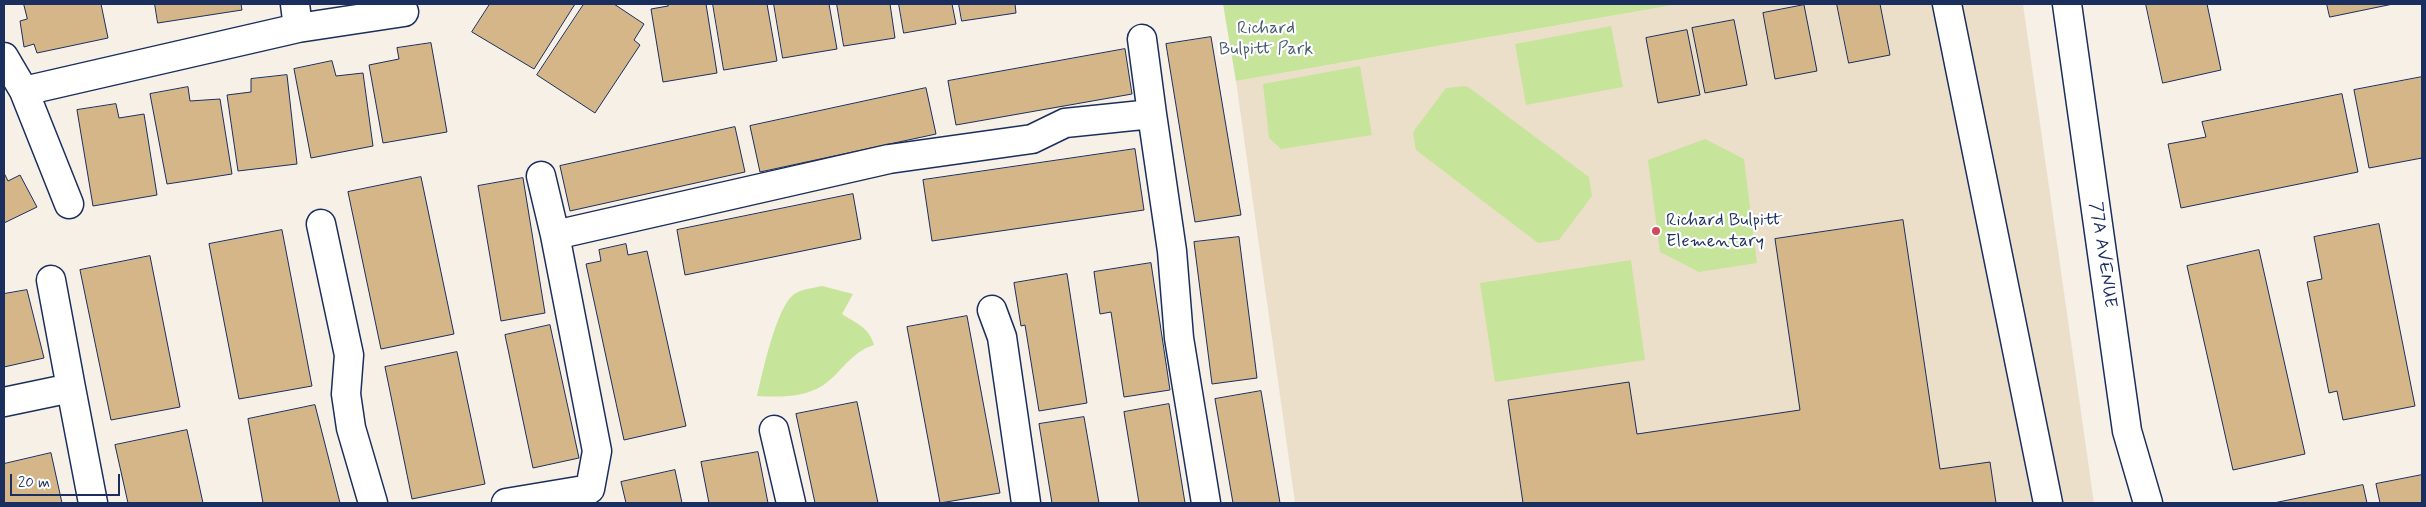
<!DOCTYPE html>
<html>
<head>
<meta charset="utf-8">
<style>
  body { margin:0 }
  #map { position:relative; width:2426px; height:507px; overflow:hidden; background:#f6f0e7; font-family:Mynerve,sans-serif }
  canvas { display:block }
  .frame { position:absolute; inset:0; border:5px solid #1b2f5e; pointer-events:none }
  .scale { position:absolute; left:10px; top:474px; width:110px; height:22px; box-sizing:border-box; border:2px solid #1b2f5e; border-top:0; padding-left:6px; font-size:15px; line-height:18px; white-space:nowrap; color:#1b2f5e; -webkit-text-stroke:4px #fff; paint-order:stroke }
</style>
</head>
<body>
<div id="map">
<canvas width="2426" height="507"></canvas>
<div class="frame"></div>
<div class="scale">20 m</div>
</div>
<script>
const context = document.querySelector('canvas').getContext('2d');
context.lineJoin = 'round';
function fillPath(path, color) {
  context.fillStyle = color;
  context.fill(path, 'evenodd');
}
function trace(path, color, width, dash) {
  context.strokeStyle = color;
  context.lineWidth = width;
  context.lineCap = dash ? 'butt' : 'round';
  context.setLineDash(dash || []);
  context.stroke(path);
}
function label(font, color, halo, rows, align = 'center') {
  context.font = font + ' Mynerve,sans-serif';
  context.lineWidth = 4.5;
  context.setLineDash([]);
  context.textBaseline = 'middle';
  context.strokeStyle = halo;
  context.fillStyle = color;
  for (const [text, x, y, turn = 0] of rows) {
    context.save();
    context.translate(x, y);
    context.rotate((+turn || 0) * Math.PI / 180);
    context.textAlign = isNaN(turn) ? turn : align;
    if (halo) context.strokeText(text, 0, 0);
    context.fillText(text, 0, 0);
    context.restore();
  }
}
fillPath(new Path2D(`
  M1680,4H2023L2094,503H1295L1236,81Z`), '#ecdfca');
fillPath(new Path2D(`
  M1223,4H1680L1236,81Z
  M1611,26L1623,87L1526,105L1515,44Z
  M1360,66L1372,135L1281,149L1269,138L1263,84Z
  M1467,86L1589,177L1592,196L1559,240L1538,243L1416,150L1413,132L1446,88Z
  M1705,139L1744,159L1757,263L1699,272L1660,252L1648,160Z
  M1631,260L1645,360L1495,382L1480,283Z
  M822,286L853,294L842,314C857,324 869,327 874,345C850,352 840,375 822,386C802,398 779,397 757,396C762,374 776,309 793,295C801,289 813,288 822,286Z`), '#c7e49b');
const building = new Path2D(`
  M24,4H101L108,38L37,53L34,44L24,47L20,21L27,19Z
  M155,4H241L242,10L158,23Z
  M490,4H575L534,69L472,32Z
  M584,4H614L644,24L634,40L640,45L595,113L537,75Z
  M667,4H706L717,73L663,82L651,9L668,6Z
  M713,4H767L777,61L724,70Z
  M774,4H829L837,49L783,58Z
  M837,4H890L895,38L844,46Z
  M899,4H952L956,24L904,33Z
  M959,4H1015L1016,13L962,21Z
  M1837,4H1880L1890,55L1849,63Z
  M2146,4H2207L2221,70L2163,83Z
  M2327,4H2393L2330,17Z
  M1804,5L1817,71L1775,79L1763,13Z
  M1734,20L1747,85L1705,93L1692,28Z
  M1687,30L1700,95L1658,103L1646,38Z
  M1211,37L1241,215L1195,222L1166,44Z
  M431,43L447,132L383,143L369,65L399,59L397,48Z
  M1125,49L1132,94L956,125L948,81Z
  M332,61L336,76L363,73L373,146L311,158L294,69Z
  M287,75L297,164L238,171L227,95L251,92V79Z
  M2422,77V158L2369,168L2354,90Z
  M188,87L190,101L220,99L232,174L167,184L150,94Z
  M926,88L936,134L760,172L750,126Z
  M2342,94L2358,172L2181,208L2168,144L2206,137L2202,122Z
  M116,104L119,118L144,114L157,195L93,206L77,110Z
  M735,127L745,172L570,211L560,166Z
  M1135,149L1144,210L932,241L923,180Z
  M4,173L8,181L20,175L37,207L4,223Z
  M421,177L454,334L381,349L348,192Z
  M523,178L545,313L501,321L478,186Z
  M853,194L861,239L685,275L677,230Z
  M1903,220L1940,469L1990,462L1996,503H1523L1508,400L1629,382L1637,434L1800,410L1775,239Z
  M2379,224L2415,406L2343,420L2337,391L2329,393L2307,282L2322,279L2314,237Z
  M282,230L312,386L239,399L209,244Z
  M1239,237L1257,378L1212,384L1194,242Z
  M626,244L628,255L647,251L686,426L624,440L586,264L601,261L599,250Z
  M2259,250L2305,454L2233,470L2187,266Z
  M150,256L180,407L111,420L80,270Z
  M1151,263L1170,390L1124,397L1111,312L1100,314L1094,272Z
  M1067,274L1087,403L1039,411L1025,325L1021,326L1014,283Z
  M27,290L44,358L4,367V294Z
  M967,316L1000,493L940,503L907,327Z
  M550,325L579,458L533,468L505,335Z
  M457,352L485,484L412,499L385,367Z
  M1261,391L1280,503H1233L1215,399Z
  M857,402L878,503H815L796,414Z
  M1169,404L1185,503H1139L1124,412Z
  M315,405L340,503H263L248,419Z
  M1084,417L1099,503H1052L1039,424Z
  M187,430L203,503H128L115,445Z
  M758,452L768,503H709L701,462Z
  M51,453L62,503H4V464Z
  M675,470L682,503H626L621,482Z
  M2422,475V503H2380L2376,484Z
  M2363,485L2367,503H2274Z`);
fillPath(building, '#d4b688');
trace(building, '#1b2f5e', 1);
const minor = new Path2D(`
  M1947,4L2048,503
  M2067,4L2127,431L2148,503
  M298,28L404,12
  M1142,39L1152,114
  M4,57L24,91L69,204
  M24,91L298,28L295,4
  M321,224L349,355L346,394L351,428L373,503
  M555,235L889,159L1032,139L1065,123L1152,114L1172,251L1179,338L1206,503
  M992,310L1002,337L1026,503
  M71,388L93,503
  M4,402L71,388L51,280
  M774,430L791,503
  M506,503L590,489L597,451L555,235L541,176`);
trace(minor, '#1b2f5e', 31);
trace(minor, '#fff', 28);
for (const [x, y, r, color] of [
  [1656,231,5,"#d1495b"]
]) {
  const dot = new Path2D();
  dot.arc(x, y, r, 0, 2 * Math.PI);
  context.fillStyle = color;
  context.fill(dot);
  trace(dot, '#fff', 2);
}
label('18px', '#465c6d', '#fff', [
  ["Richard",1266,29],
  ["Bulpitt Park",1266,50]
]);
label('18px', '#1b2f5e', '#fff', [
  ["Richard Bulpitt",1666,221],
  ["Elementary",1666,242]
], 'left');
label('18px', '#1b2f5e', '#fff', [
  ["77A AVENUE",2102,255,82]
]);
</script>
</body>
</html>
